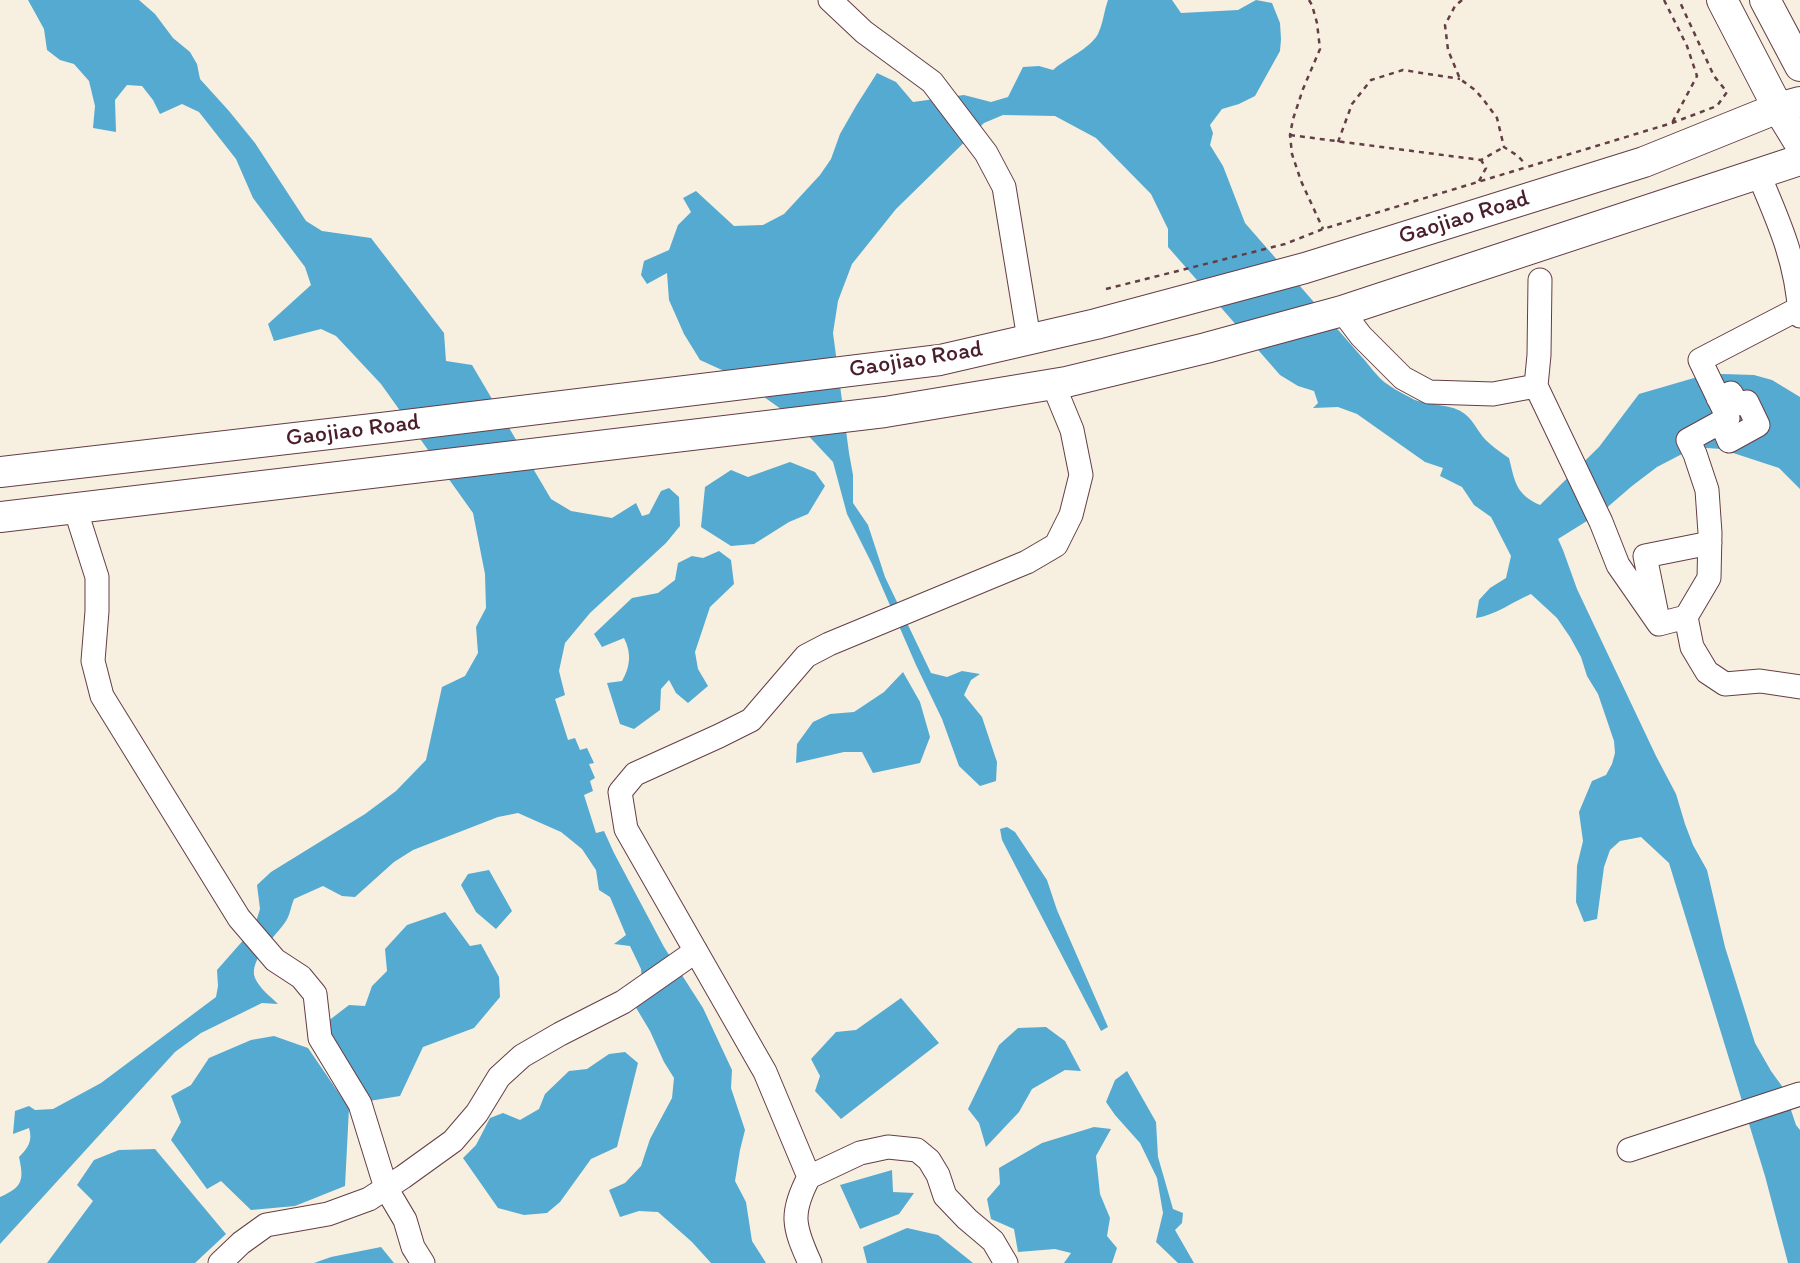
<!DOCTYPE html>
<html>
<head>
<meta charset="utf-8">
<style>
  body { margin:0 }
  canvas { display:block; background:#f7efdf }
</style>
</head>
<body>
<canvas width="1800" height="1263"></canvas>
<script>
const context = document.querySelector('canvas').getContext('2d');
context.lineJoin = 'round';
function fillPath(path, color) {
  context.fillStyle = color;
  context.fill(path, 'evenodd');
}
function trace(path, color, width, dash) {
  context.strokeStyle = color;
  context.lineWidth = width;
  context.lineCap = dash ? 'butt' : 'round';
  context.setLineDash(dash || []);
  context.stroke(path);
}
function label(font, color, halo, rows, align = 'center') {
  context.font = font + ' Itim,sans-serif';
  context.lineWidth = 5;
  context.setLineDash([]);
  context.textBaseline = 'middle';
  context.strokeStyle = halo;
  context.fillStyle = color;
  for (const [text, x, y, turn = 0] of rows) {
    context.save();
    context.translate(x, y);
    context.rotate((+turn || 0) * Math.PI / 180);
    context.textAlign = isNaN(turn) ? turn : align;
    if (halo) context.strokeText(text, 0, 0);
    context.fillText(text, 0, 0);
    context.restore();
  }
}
fillPath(new Path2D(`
  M28,0H139L155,14L173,38L190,52L197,64L200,79L229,111L255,143L306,221L322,231L371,238L444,333L446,361L472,365L551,499L571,511L612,518L636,503L642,516L649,514L661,491L669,488L679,497L680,526L666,543L590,613L565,643L559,671L565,695L555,699L568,740L575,738L580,750L587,748L594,763L589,764L595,778L590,781L593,791L584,795L596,833L604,831L614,853L664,947L703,1008L732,1070L731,1088L745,1130L740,1150L735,1181L746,1202L752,1241L766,1263H711L692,1242L658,1212L639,1211L620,1217L609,1190L625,1183L641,1166L650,1139L672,1098L674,1078L664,1062L650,1031L635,1006L643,991L641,969L630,946L614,944L626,935L610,897L599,890L596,870L582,849L561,832L518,813L498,817L413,850L394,862L355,897L342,896L323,886L294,899C291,906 290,915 286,921C277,935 248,960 255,978C260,989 270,996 278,1004L262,1003L201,1033L175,1052L0,1244V1197C23,1187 24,1180 19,1157C28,1148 33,1141 29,1128L13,1134L15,1111L29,1106L35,1110L53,1109L101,1083L216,997L218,986L217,970L254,928L260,909L257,885L271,872L365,814L396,791L426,760L442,687L465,676L478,653L476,627L486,608L485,574L473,513L381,384L336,336L321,329L274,341L268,324L311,285L305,267L253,198L236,159L199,112L182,104L160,114L153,100L142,86L127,85L115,100L116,132L93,128L95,106L89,81L74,64L60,60L47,50L44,29Z
  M1108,0H1172L1181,13L1238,10L1256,0L1272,3L1280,23L1281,39L1280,51L1255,96L1239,104L1222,109L1210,125L1213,133L1210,145L1223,166L1245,223L1360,355C1367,362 1371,369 1378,376C1384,384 1405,395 1415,400C1427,405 1450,404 1462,412C1472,418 1476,428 1483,437C1490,445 1500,452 1509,458C1515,481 1515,494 1540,505L1599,447L1639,394L1694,378L1723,374L1754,375L1772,380L1800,397V489L1779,468L1721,449L1707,448L1682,454L1657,467L1632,486L1603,511L1558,539L1563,550L1577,589L1656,756L1676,794L1685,824L1693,845L1707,870L1725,947L1755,1043L1771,1071L1784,1089L1796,1125L1800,1130V1263H1788L1765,1176L1669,863L1641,837L1620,841L1610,850L1604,867L1597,919L1584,922L1576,902L1577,866L1583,841L1579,812L1592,781L1606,775L1612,764L1615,753L1614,741L1598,694L1587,676L1581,657L1570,637L1557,618L1531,594C1512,602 1496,615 1476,618L1479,600L1490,588L1506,578L1511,556L1491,517L1474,505L1462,487L1440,476L1443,468L1425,462L1357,414L1338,407L1313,408L1318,403L1314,391L1298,386L1280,375L1168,247V229L1151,194L1096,138L1055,116L1003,115L984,123L896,209L852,264L838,301L833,333L849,453L853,475V503L868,525L885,577L931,673L947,677L962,671L980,674L971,680L964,695L982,717L997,762L996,781L980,786L959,766L942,719L916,665L872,564L847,514L833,462L788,414L733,375L700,360L684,334L669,300L667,273L647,284L641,275L644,261L669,250L678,225L691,212L683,198L696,191L734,226L763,225L784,214L820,175L831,159L840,134L856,106L877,73L896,82L913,102L964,95L991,102L1008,97L1023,67L1039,66L1053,70C1065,59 1091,48 1098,34C1103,24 1104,11 1108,0Z
  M790,462L815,472L825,486L808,514L789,522L754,544L731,546L701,527L705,487L731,470L748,477Z
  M719,551L731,560L734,584L710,607L695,652L698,669L708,686L688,703L676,693L669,680L661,689L660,710L634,729L620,724L607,683L622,681C630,667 632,654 624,638L602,647L594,634L632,598L658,593L675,580L678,563L692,556L703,558Z
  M903,672L920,702L930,737L920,763L873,773L862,752H844L796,763L797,744L813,722L830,714L854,712L884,692Z
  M1007,827L1015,832L1047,880L1057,910L1108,1027L1101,1031L1002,840L1000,829Z
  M489,870L512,911L496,929L476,912L461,885L468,874Z
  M445,912L470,946L481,944L499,977L500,997L474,1028L423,1047L400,1096L369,1101L323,1025L349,1005L365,1006L372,986L387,971L385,949L407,925Z
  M901,998L939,1043L841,1119L815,1091L820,1076L811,1059L836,1032L856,1030Z
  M1046,1027L1065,1041L1081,1071L1065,1070L1032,1089L1019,1112L986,1147L979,1123L968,1109L999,1045L1018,1028Z
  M274,1036L308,1048L349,1108L345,1186L295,1206L251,1210L221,1181L207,1189L171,1140L181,1122L171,1096L191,1085L209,1058L251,1040Z
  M625,1052L638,1063L617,1147L591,1159L560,1202L547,1213L524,1215L498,1208L463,1158L476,1145L490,1118L503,1113L520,1120L539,1109L545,1094L569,1071L587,1069L609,1054Z
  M1127,1071L1156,1122L1158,1157L1173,1209L1183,1213L1182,1223L1175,1230L1194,1263H1178L1156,1242L1163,1213L1157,1178L1140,1143L1115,1115L1106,1102L1115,1080Z
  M1094,1127L1111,1129L1096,1156L1100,1194L1110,1218L1107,1236L1117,1248L1112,1263H1064L1071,1253L1055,1249L1018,1252L1014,1229L991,1219L987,1199L1000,1184L999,1168L1042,1143Z
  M155,1149L226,1234L195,1263H47L93,1201L77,1185L94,1160L119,1150Z
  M892,1170L893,1192L914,1193L899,1214L860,1229L840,1185Z
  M907,1228L938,1235L973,1263H867L863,1247Z
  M381,1247L394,1263H314L331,1257Z`), '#55aad1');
const minor = new Path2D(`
  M830,0L864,32L932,82L986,153L1004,187L1029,339
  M1758,173C1779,222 1797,262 1800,316
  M1540,280L1539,355L1536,386L1601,522L1618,565L1659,624L1686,617L1709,578L1710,533L1707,490L1695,454L1688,440L1728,418L1700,360L1800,308
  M1342,311L1361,336L1403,378L1429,392L1493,394L1536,386
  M1718,398L1731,393L1737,404L1747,402L1758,425L1729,441L1721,422
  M75,508L97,577V611L93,661L102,696L239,918L275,960L301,977L315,994L320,1038L360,1104L386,1188L405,1220L413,1247L423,1263
  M1656,610L1645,556L1710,543
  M1686,617L1692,647L1707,672L1725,684L1760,681L1800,687
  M1629,1150L1800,1094
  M809,1177L860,1153L888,1147L917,1150L929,1160L938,1175L945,1196L967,1219L993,1241L1006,1263
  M220,1263L241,1243L266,1225L328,1214L369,1199L403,1177L453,1141L477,1113L499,1077L522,1056L560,1034L623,1002L696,951
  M810,1263C793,1226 790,1213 809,1177L765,1072L626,829L620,792L635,774L719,736L751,720L806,656L829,644L1027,562L1056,545L1071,515L1081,475L1072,430L1053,384`);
const major = new Path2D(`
  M1722,0L1778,108L1800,144
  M1765,0L1800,66
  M0,472L390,427L940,360L1096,324L1305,268L1644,162L1778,108L1800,102
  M0,517L885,412L1066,382L1206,348L1342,311L1800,160`);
trace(minor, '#643e46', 25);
trace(major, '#643e46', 32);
trace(new Path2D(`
  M1309,0L1312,5L1317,23L1320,49L1303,89L1293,119L1290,135L1292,154L1301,181L1323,229
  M1462,0L1455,6L1445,25L1448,50L1460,79L1475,90L1483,99L1497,118L1504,147L1518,156L1526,165
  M1664,0L1687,46L1697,76L1672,123
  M1290,135L1481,160L1504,147
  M1338,142L1352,104L1371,80L1403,70L1460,79
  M1479,181L1486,168L1481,160
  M1106,289L1285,244L1323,229L1672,123L1717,106L1727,92L1714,76L1679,0`), '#643e46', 2.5, [5, 5]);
trace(minor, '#fff', 23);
trace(major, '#fff', 30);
label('24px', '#4a1f2b', '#fff', [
  ["Gaojiao Road",1464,218,-17],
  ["Gaojiao Road",916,360,-9],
  ["Gaojiao Road",353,431,-7]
]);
</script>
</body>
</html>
